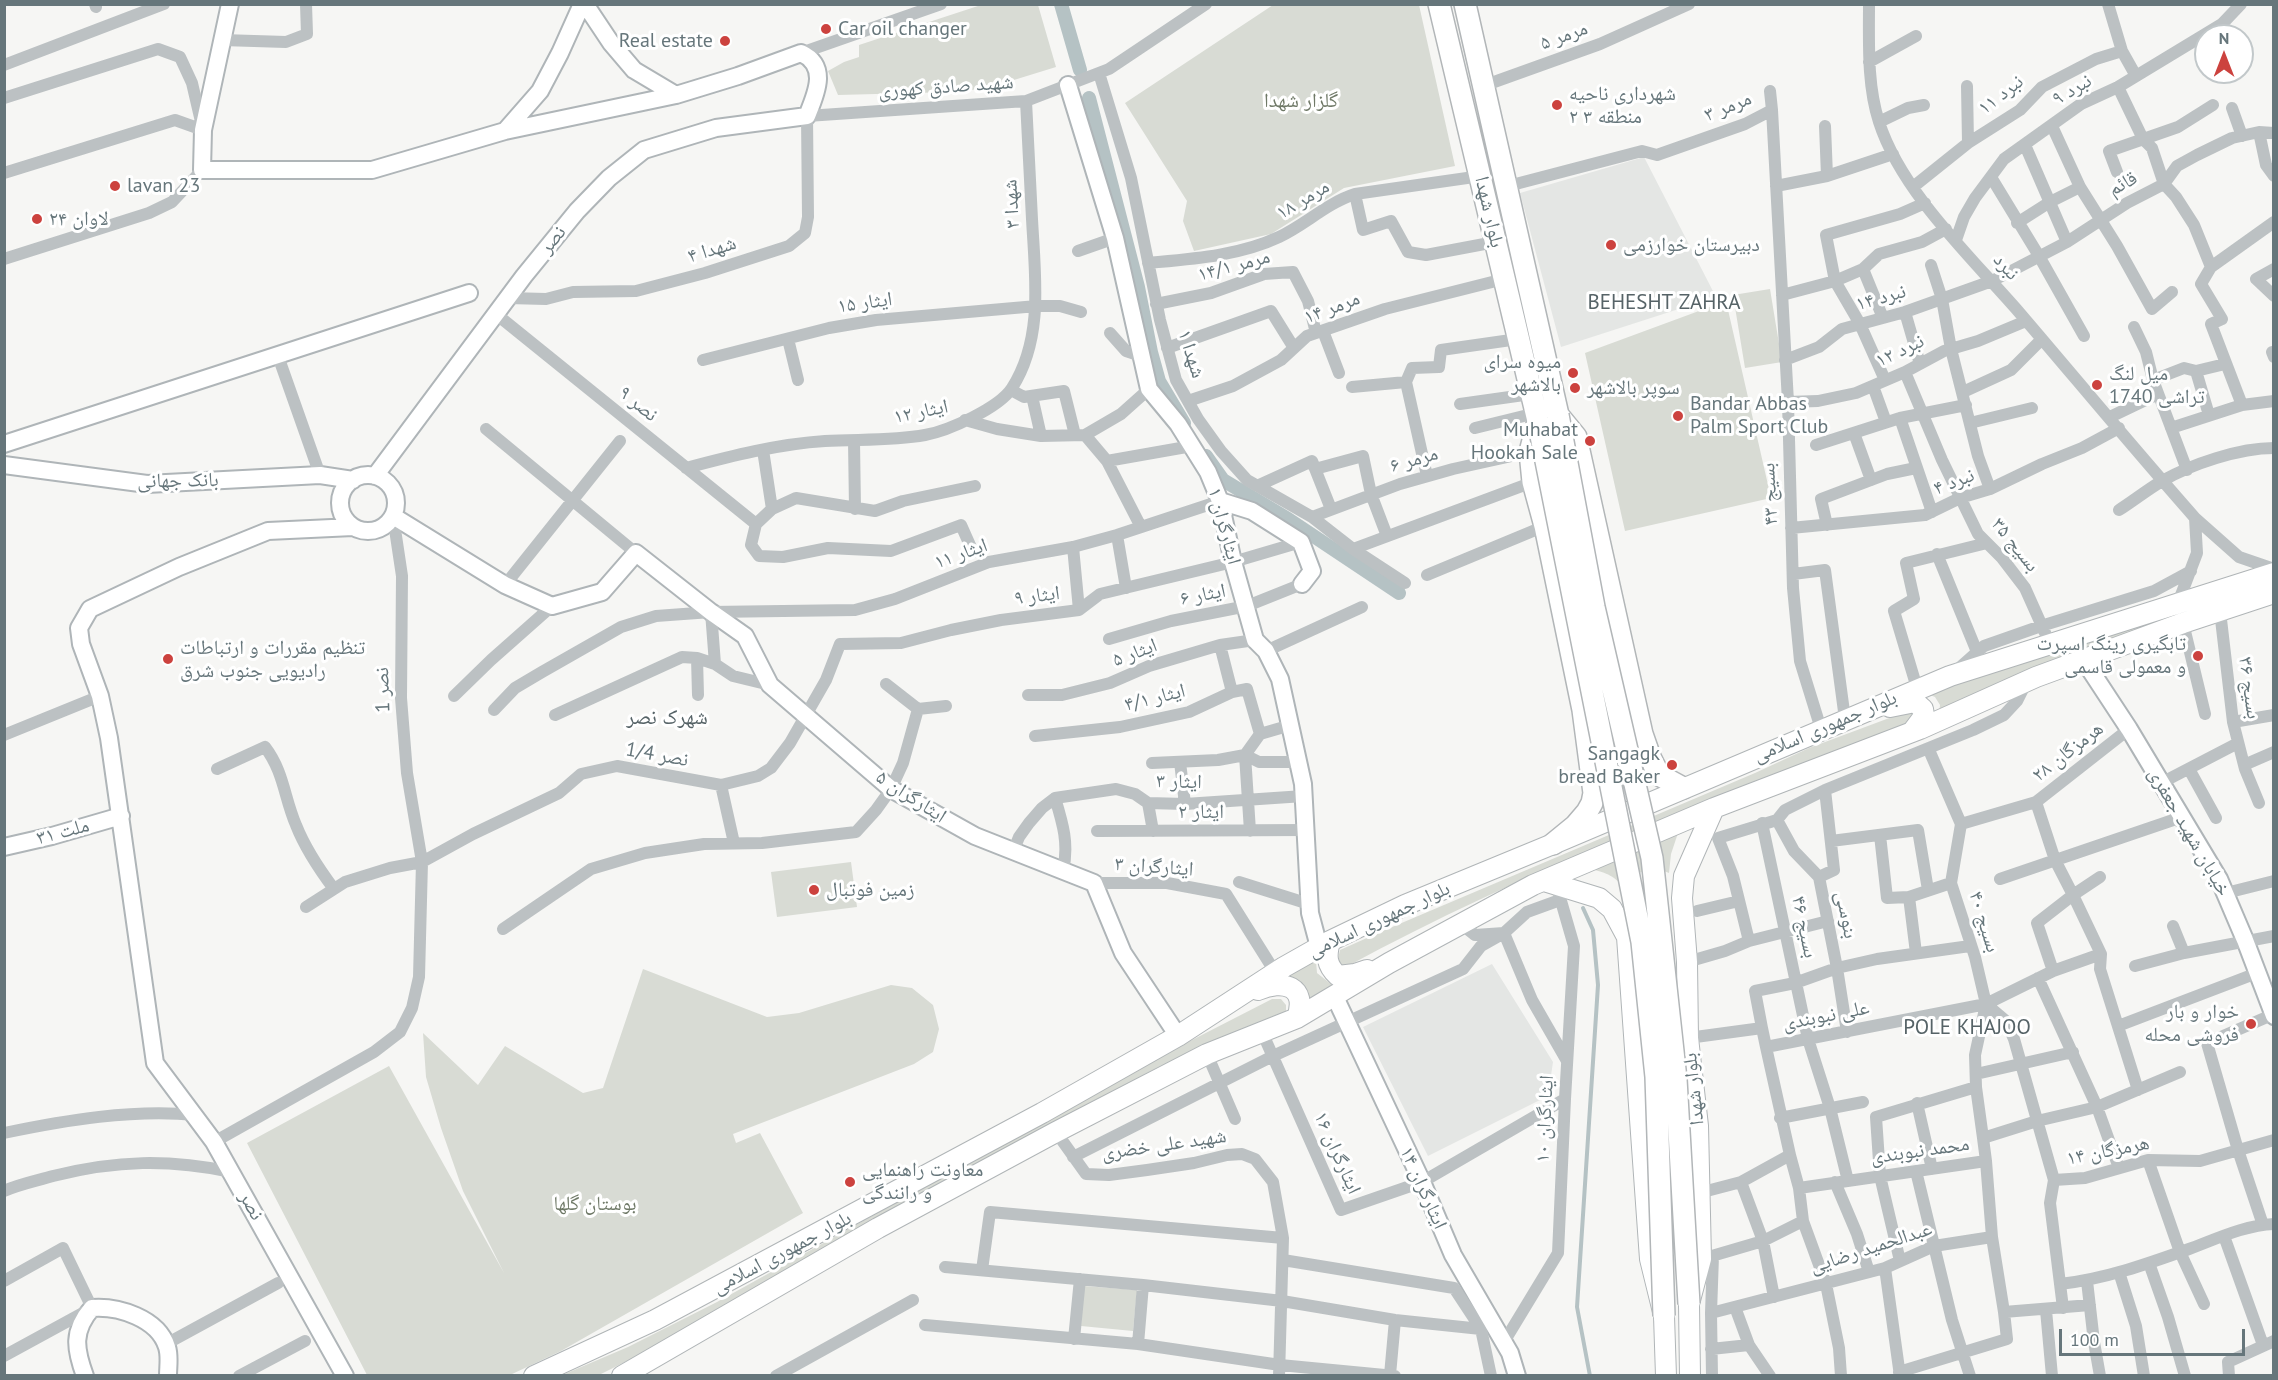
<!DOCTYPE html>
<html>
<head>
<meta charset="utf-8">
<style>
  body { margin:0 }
  #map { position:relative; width:2278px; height:1380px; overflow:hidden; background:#f6f6f4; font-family:"PT Sans",sans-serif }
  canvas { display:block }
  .frame { position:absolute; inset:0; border:6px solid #66767b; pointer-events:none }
  .north { position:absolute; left:2194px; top:24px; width:60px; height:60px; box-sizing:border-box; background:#fff; border:2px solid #c2c8ca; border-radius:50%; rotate:0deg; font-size:16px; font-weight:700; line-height:24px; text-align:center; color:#66767b }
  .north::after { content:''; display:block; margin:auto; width:21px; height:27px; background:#cc423e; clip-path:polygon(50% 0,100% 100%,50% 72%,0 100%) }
  .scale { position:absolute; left:2059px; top:1329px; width:186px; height:27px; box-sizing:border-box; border:3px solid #66767b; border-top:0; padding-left:8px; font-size:18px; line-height:21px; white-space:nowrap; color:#66767b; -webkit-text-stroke:4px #fff; paint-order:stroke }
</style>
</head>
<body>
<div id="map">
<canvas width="2278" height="1380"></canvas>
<div class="frame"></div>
<div class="north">N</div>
<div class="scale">100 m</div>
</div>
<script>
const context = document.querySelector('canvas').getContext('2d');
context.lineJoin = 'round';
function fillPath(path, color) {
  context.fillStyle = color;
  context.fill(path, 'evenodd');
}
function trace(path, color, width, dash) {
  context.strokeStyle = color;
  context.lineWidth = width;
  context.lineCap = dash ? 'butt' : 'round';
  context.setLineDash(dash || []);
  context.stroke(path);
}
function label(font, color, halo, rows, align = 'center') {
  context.font = font + ' "PT Sans","Noto Naskh Arabic",sans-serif';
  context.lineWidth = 6;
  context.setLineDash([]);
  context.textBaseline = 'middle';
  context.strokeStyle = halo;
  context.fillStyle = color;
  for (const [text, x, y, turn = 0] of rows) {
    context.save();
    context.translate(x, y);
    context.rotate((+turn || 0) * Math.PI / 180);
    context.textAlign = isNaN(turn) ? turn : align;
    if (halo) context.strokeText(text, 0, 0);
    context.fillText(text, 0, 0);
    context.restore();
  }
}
fillPath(new Path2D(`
  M1644,157L1716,297L1561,347L1520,193Z
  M1492,964L1553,1062L1548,1096L1428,1156L1363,1027Z`), '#e4e6e4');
fillPath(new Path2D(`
  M984,4L1038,5L1056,67L988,88L952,92L838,95L828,71L844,62L859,57V45Z
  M1273,5H1419L1455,166L1344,188L1271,234L1194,251L1183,221L1187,201L1125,103Z
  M1770,289L1782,362L1745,368L1733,295Z
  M1726,301L1771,498L1625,531L1585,353Z
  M2273,582V587L1939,715L1940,705L1935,697L1923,692Z
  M1911,712L1915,718L1906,725C1715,797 1525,870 1346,967L1342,966L1338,959L1340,950L1378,933L1755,773L1809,748L1900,714Z
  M1678,833L1671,854L1669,873C1649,864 1636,871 1625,889C1615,876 1607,873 1591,869Z
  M851,862L857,907L777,917L771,872Z
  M1316,961L1317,973L1336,988L1306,1004L1277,979Z
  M643,969L767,1017L799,1013L891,985L912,988L933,1005L939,1029L933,1052L914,1064L733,1134L736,1143L760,1133L803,1213L561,1351L510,1375H367L247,1143L389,1066L504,1273L463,1191L441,1128L426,1077L423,1033L478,1085L505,1046L583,1093L603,1088Z
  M1272,999H1281L1286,1005V1013L1160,1066L655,1347L599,1375L560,1376L628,1347L717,1302L1157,1058Z
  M1084,1286L1137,1290L1133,1331L1081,1326Z`), '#d8dbd4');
trace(new Path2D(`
  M1583,908L1593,930L1598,985L1577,1307L1590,1376`), '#b5c2c4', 4);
trace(new Path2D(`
  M1061,4L1080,70
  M1089,98L1138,287L1151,352L1159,381L1184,423
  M1206,456L1223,480L1288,519L1399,593`), '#b5c2c4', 14);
const secondary = new Path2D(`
  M230,4L203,130L202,170H372L505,131L676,95L738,76L801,53C829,66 816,94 807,116L716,128L644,150L609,178L577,211L524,276L375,476
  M585,4L611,43L634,70L676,95
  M1068,85L1115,238L1149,389L1178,424L1208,472L1220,501L1233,562L1255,640L1266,651L1280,679L1303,784L1310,913L1319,947
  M505,131L540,91L560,53L582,4
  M4,444L469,293
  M4,465L147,484L320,475L353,480
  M340 503a28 28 0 1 1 56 0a28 28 0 1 1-56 0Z
  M1220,501L1252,511L1301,542L1312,571L1302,584
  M393,516L505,585L552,606L602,592L636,553L711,612L745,636L770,685L891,789L975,836L1094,883L1123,953L1178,1036
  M2083,659L2129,729L2219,879L2245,940L2274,1016
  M4,847L52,836L121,816
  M1335,997L1422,1182L1453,1255L1510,1353L1517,1376
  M85,1376C75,1349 72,1331 92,1308C118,1306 158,1318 167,1347C170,1356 168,1366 168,1376
  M345,1376L214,1142L155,1063L109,738L100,696L81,644L79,628L90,609L179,567L268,531L353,527`);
const primary = new Path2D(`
  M1890,707L1915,702L1923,709L1924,716L1912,732
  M1544,881L1599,898L1612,909L1627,937L1650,1259L1664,1316L1666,1376
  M1330,941C1326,956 1326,965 1338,976L1355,974L1367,970
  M1258,990C1283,979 1308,986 1297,1018
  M534,1376L655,1320L1042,1113L1178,1036L1284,967L1330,941L1405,905L1553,844L1950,676L2274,573
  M622,1376L878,1228L1056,1132L1207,1054L1297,1018L1389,963L1533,885L1714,808L1920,729L2036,677L2183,623L2274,593
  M1690,1376L1689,1304L1701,1259L1698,1126L1688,1038L1687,962L1682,898L1684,876L1714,808`);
const highway = new Path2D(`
  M1439,4L1538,421L1530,452L1533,482L1545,526L1583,710L1594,793L1592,803L1587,812L1575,826L1553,844
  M1465,4L1558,415L1576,437L1642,734L1650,757L1659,775L1683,788`);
trace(secondary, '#afb5b8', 20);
trace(primary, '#b0b5b7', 22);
trace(highway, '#b2b6b8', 24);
trace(new Path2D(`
  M95,4L96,7
  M1869,4C1869,43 1867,85 1879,122C1901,191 1970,256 2018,311C2077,380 2135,450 2195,518L2239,557L2274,569
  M2108,4L2122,51L2136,76
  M222,40L286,42L307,34L306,4
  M801,53L941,4
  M1869,62L1916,36
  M4,65L164,4
  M1099,73L1131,178L1160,320L1176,380L1198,419L1221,451L1247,480L1312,517L1353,549L1405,583
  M1483,86L1600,44L1689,4
  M1967,86L1968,143
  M2118,87L2143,139L2152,148L2164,184L2176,197L2194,225L2211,267L2201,284L2222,319L2211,324L2242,405
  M4,98L158,49L180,57L192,83L202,126
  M2232,108L2242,136
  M1772,110L1788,402L1793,588L1800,661L1821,729
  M1879,122L1908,108L1924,105
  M1825,126L1827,176
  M2052,126L2080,187L2117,246L2152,309L2172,292
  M2259,132L2266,165L2274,176
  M2025,145L2067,242
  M2117,172L2109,151L2178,127L2213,105
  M4,173L175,120L203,130
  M1991,177L2039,256L2084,336
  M1508,186L1642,151L1657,155L1745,124L1772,110L1770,91
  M1776,186L1827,176L1893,154
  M1913,187L1968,143L2020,110L2042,87L2096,59L2122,51
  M1355,194L1363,230L1391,221L1408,252L1426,255L1495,242
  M2017,223L2050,202L2080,187
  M1956,240L1964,217L1975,198L2004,159L2081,104L2118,87L2222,24L2241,4
  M1078,251L1115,238
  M4,259L149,213L172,202L202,170
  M1148,263C1191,259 1239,256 1279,237C1305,225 1327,203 1355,194L1481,176
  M1931,265L1942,299L1951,349L1978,456L1990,489
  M2211,267L2274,222
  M1863,269L1883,318
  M2274,269L2256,279L2274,296
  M1782,295L1835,281L1863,269L1879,254L1922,242L1946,229
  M508,298L546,299L573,292L636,291L705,273L789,246L805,233L808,217L807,116L1026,101L1109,69L1206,4
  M1156,304L1211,293L1264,274L1293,272L1308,301L1316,333
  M1905,312L1920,364
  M496,314L756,524
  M2134,327L2146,352L2153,380L2187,470
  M1323,331L1339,373
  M1110,333L1126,351L1141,356
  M788,339L798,380
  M1167,348L1271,311L1294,348
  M2272,352L2274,357
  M278,356L320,475
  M703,360L829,328L876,320L1037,306H1060L1081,312
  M1785,360L1819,347L1842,329L1905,312L1992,281L2067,242L2127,203L2164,184L2177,166L2197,155L2232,138L2259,132L2274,133
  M2196,371L2209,415
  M1905,372L1942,460L1978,534L2002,558L2025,588L2050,644
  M1885,380L1860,324L1835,281L1826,235L1900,214L1925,203
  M2153,380L2184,368L2196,371L2225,364
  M1406,382L1427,476
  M1873,386L1886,422
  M1352,387L1406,382L1412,368L1439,367L1441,350L1518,339
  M1011,390L1024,397L1064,391L1075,435
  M1963,392L2011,370L2042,339
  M1032,396L1041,436
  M1188,401L1233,386L1281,360L1307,336L1385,309L1504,279
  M1788,402L1818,401L1856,393L1905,372L1944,351L1978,341L2026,321
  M1460,404L1531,394
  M2110,417L2158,394
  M1900,418L1932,512
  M965,420L997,429L1041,436L1085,435L1121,414L1149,389
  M1970,423L2032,408
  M1475,428L1536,413
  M2171,428L2242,405L2274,401
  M486,429L636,553
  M1854,433L1871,480
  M1085,435L1107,461L1141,527
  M854,441L855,509
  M1816,445L1900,418L1966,405
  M763,450L772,509
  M1107,461L1192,446
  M686,468C731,456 778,444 825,441C858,439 892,441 925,435C948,431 999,408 1012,388C1044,338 1035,276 1032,219C1030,180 1028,141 1026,101
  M1315,469L1363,456L1371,494L1387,536
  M1257,486L1312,461L1331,509
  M2119,510C2133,501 2147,490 2162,481C2192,464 2239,448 2274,448
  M1312,517L1400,484L1453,469L1530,452
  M1827,525L1821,499L1887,474L1916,468
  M1791,528L1925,515L1960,498L1990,489L2042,464L2082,448L2119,428
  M1117,535L1126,588
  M1073,547L1079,610
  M1353,549L1533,482
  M973,552L961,525L891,551L828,548L783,557L759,556L751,545L756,524L772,509L796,498L875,511L903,501L975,486
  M1937,554L1977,652
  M1793,574L1825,570L1845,719
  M1427,575L1545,526
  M505,585L620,441
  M2178,603L2197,553L2195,518
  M2220,611L2233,722L2245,769L2259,803
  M711,612L715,664
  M2183,623L2205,714
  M1109,639L1171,621L1247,606L1302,584
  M1266,651L1362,607
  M697,658L698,695
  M1957,670L1984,646L2041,626L2154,591L2191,571
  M886,684L918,709
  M1917,688L1894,611L1914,599L1906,563L1987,543
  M1232,692L1247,689L1260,734
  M1028,695H1062L1110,683L1149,666L1220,645L1255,640
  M454,696L491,660L552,606
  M494,710L515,688L542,672L621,627L656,616L711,612L855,610L895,599L989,562L1073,547L1117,535L1220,501
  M555,715L682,657L697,658L715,664L733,676L770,685
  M2233,722L2274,715
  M4,735L100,696
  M1035,736L1120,727L1189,712L1232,692L1220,645
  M1929,750L1961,824L1951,883L1975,957L1986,1004L1975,1055L1976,1087L1983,1138
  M1245,755L1250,831
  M1245,755L1259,762H1299
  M1180,762L1185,804
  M1152,763L1218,760L1245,755L1260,734L1291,725
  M2244,765L2274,752
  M217,769L265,747C284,772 284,797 296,825C305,848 319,869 334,889
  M2189,769L2216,818
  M2161,783L2238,743
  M721,785L734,843
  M1055,798C1063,824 1069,844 1063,871
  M1148,803L1153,831
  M1777,820L1794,851L1819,877L1837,968L1847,1032
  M1762,823L1808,1039L1830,1108L1848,1181
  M1961,824L2036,802L2129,729
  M1097,831L1306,830
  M1880,835L1887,898L1909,897L1951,883
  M1831,841L1918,830L1928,890
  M1013,852L1019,837L1029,823L1042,808L1055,798L1116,789L1135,794L1148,803L1185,804L1304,796
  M1819,877L1834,870L1825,790
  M2100,877L2073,895L2101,954
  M2000,879L2182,817
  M1239,882L1309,904
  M1094,883H1167L1226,894L1275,972
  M2226,893L2274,881
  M1909,897L1916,953
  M306,907L345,882L390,868L422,862L473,834L559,793L581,774L617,766L721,785L758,776L771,768L790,743L826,680L840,644L901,643L951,630L1001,620L1079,610L1100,594L1233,562L1301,542
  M1697,911L1739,901
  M1460,923L1475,935L1504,933L1532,1000L1567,1061
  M2173,926L2184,953
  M503,929L591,869L645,853L704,844L762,843L856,832L876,810L891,789L903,763L918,709L946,706
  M1749,941L1733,876L1718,838L1777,820L1785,810L1825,790L1973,730L2004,715L2017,701L2027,681
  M1687,962L1725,951L1749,941L1828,921
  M2135,966L2184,953L2274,936
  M2053,971L2101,954L2100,969L2138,1090
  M2038,978L2097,1107L2119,1168
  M1986,1004L2006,1021L2014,1039L2054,1180L2050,1203L2063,1308
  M2118,1026L2257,973
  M1762,1028L1755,991L1795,983L1837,968L1877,959L1970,946
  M1262,1032L1341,1210L1422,1182L1565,1099
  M1688,1038L1762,1028L1766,1047L1986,1004L2053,971L2037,923L2073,895L2055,860L2036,802
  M1766,1047L1790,1155
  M1207,1054L1235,1119
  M1976,1074L2073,1052
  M1917,1103L1932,1169
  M1780,1118L1863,1102
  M1056,1132L1086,1174L1109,1175L1147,1170L1194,1163L1227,1155L1242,1154L1255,1159L1273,1182L1283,1238L1279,1376
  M4,1133C66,1120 132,1109 196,1115
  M214,1142L374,1052L400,1032L412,1008L419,977L422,862L407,773L401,698L402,576L393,516
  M1073,1157L1273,1056L1463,969L1481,946L1504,933L1527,912L1560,900
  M2148,1160L2180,1252L2204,1304
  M1986,1161L1992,1237
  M1916,1171L1952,1320L1970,1376
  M2054,1180L2085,1178L2148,1160L2200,1161L2274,1140
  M1741,1182L1763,1241L1774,1297
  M1835,1182L1857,1234L1869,1272
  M1799,1188L1803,1221L1826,1284L1839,1348L1841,1376
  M4,1191C20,1184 36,1181 53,1176C117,1160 168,1159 232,1172
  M1699,1193L1741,1182L1790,1155L1799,1188L1986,1161L1983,1138L2037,1121L2097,1107L2180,1072
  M2263,1225L2238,1150L2207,1043L2274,1014
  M2224,1236L2263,1345
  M1705,1258L1763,1241L1803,1221
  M1283,1260L1454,1288L1481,1329L1491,1376
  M1900,1261L1880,1176L1876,1117L1976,1087
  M2149,1263L2168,1317L2185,1376
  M945,1267L1143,1285L1282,1301L1395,1320L1481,1329
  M1885,1268L1900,1376
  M982,1270L990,1212L1283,1238
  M2119,1272L2136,1326L2144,1376
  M4,1281L63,1248L92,1308L4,1356
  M2087,1281L2094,1342L2100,1376
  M2060,1284C2105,1279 2147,1264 2189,1249C2216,1239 2245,1225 2274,1224
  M1735,1307L1749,1345L1770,1376
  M2046,1310L2052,1376
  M1711,1313L1885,1268L1934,1246L1992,1237L2004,1312L2090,1305
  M925,1325L1138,1344L1280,1365L1395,1376
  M1074,1339L1080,1279
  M1504,1342L1558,1253L1565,1099L1574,946L1559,894
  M166,1344L278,1283
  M1138,1344L1143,1285
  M1711,1349L1749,1345
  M1899,1372L2007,1339L2004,1312
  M1390,1375L1395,1320
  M239,1376L305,1341
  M776,1376L913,1300
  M1712,1376L1711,1313L1713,1256
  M2229,1376L2228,1362L2274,1341`), '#bcc1c3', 12);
trace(secondary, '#fff', 16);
trace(primary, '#fff', 20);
trace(highway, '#fff', 21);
const highwayBridge = new Path2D(`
  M1558,415L1594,607L1652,858L1676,1079L1689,1304
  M1538,421L1642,942L1656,1077L1664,1316`);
trace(highwayBridge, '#b2b6b8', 24, []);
trace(highwayBridge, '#fff', 21);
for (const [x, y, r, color] of [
  [826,29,6,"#cc423e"],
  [725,41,6,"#cc423e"],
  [1557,105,6,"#cc423e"],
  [115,186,6,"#cc423e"],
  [37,219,6,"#cc423e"],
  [1611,245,6,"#cc423e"],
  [1573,373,6,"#cc423e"],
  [2097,385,6,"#cc423e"],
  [1575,388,6,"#cc423e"],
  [1678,416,6,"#cc423e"],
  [1590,441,6,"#cc423e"],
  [2198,656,6,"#cc423e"],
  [168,659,6,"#cc423e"],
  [1672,765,6,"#cc423e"],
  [814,890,6,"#cc423e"],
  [2251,1024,6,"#cc423e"],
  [850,1182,6,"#cc423e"]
]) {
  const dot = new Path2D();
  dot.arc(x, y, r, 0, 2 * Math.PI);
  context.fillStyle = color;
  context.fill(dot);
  trace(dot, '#fff', 2);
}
label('20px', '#66767b', '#fff', [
  ["Car oil changer",838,29],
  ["Real estate",713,41,"right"],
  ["شهرداری ناحیه",1569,94],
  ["۲ منطقه ۳",1569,117],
  ["lavan 23",127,186],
  ["لاوان ۲۴",49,219],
  ["دبیرستان خوارزمی",1623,245],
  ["میوه سرای",1561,362,"right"],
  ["بالاشهر",1561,385,"right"],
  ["میل لنگ",2109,374],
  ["تراشی 1740",2109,397],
  ["سوپر بالاشهر",1587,388],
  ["Bandar Abbas",1690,404],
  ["Palm Sport Club",1690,427],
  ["Muhabat",1578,430,"right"],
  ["Hookah Sale",1578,453,"right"],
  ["تابگیری رینگ اسپرت",2186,644,"right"],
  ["و معمولی قاسمی",2186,667,"right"],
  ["تنظیم مقررات و ارتباطات",180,648],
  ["رادیویی جنوب شرق",180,671],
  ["Sangagk",1660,754,"right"],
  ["bread Baker",1660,777,"right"],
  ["زمین فوتبال",826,890],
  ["خوار و بار",2239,1012,"right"],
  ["فروشی محله",2239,1035,"right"],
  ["معاونت راهنمایی",862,1170],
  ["و رانندگی",862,1193]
], 'left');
label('20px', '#66767b', '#fff', [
  ["مرمر ۵",1564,36,-20],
  ["شهید صادق کهوری",946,87,-4],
  ["نبرد ۹",2072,90,-31],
  ["نبرد ۱۱",2001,95,-38],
  ["مرمر ۳",1728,107,-22],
  ["قائم",2123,184,-29],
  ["مرمر ۱۸",1303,200,-31],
  ["شهدا ۳",1012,204,-93],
  ["بلوار شهدا",1489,212,77],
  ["نصر",553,240,-51],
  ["شهدا ۴",712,250,-17],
  ["مرمر ۱۴/۱",1234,266,-15],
  ["نبرد",2006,267,49],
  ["نبرد ۱۴",1881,298,-16],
  ["ایثار ۱۵",865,303,-8],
  ["مرمر ۱۴",1332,308,-21],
  ["نبرد ۱۲",1900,351,-26],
  ["شهدا ۱",1191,354,72],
  ["نصر ۹",638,404,39],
  ["ایثار ۱۲",921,412,-12],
  ["مرمر ۶",1414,460,-16],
  ["بانک جهانی",178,481,-1],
  ["نبرد ۴",1954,482,-21],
  ["بسیج ۴۳",1770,494,-93],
  ["ایثارگران ۱",1224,526,75],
  ["بسیج ۳۵",2015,545,51],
  ["ایثار ۱۱",961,554,-20],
  ["ایثار ۶",1203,595,-11],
  ["ایثار ۹",1037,596,-7],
  ["ایثار ۵",1135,653,-21],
  ["بسیج ۳۶",2249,688,82],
  ["نصر 1",383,690,-92],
  ["ایثار ۴/۱",1155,698,-14],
  ["بلوار جمهوری اسلامی",1825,727,-23],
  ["هرمزگان ۲۸",2068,752,-38],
  ["نصر 1/4",657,755,10],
  ["ایثار ۳",1179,782,1],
  ["ایثارگران ۵",911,797,33],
  ["ایثار ۲",1201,812],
  ["ملت ۳۱",63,832,-15],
  ["خیابان شهید جعفری",2189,832,60],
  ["ایثارگران ۳",1154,867,4],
  ["بنوسی",1846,915,79],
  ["بلوار جمهوری اسلامی",1379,920,-25],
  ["بسیج ۴۰",1984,922,73],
  ["بسیج ۴۶",1804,927,78],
  ["علی نبوبندی",1826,1016,-11],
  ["بلوار شهدا",1694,1089,-96],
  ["ایثارگران ۱۰",1545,1119,-87],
  ["شهید علی خضری",1164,1145,-8],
  ["محمد نبوبندی",1920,1151,-8],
  ["هرمزگان ۱۴",2108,1151,-11],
  ["ایثارگران ۱۶",1337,1153,66],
  ["ایثارگران ۱۴",1423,1188,66],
  ["نصر",251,1206,61],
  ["عبدالحمید رضایی",1871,1248,-18],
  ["بلوار جمهوری اسلامی",782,1253,-28]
]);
label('20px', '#6f7967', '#fff', [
  ["گلزار شهدا",1301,101],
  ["بوستان گلها",595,1204]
]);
label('21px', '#566367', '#fff', [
  ["BEHESHT ZAHRA",1664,303],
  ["شهرک نصر",667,718],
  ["POLE KHAJOO",1967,1028]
]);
</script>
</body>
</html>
